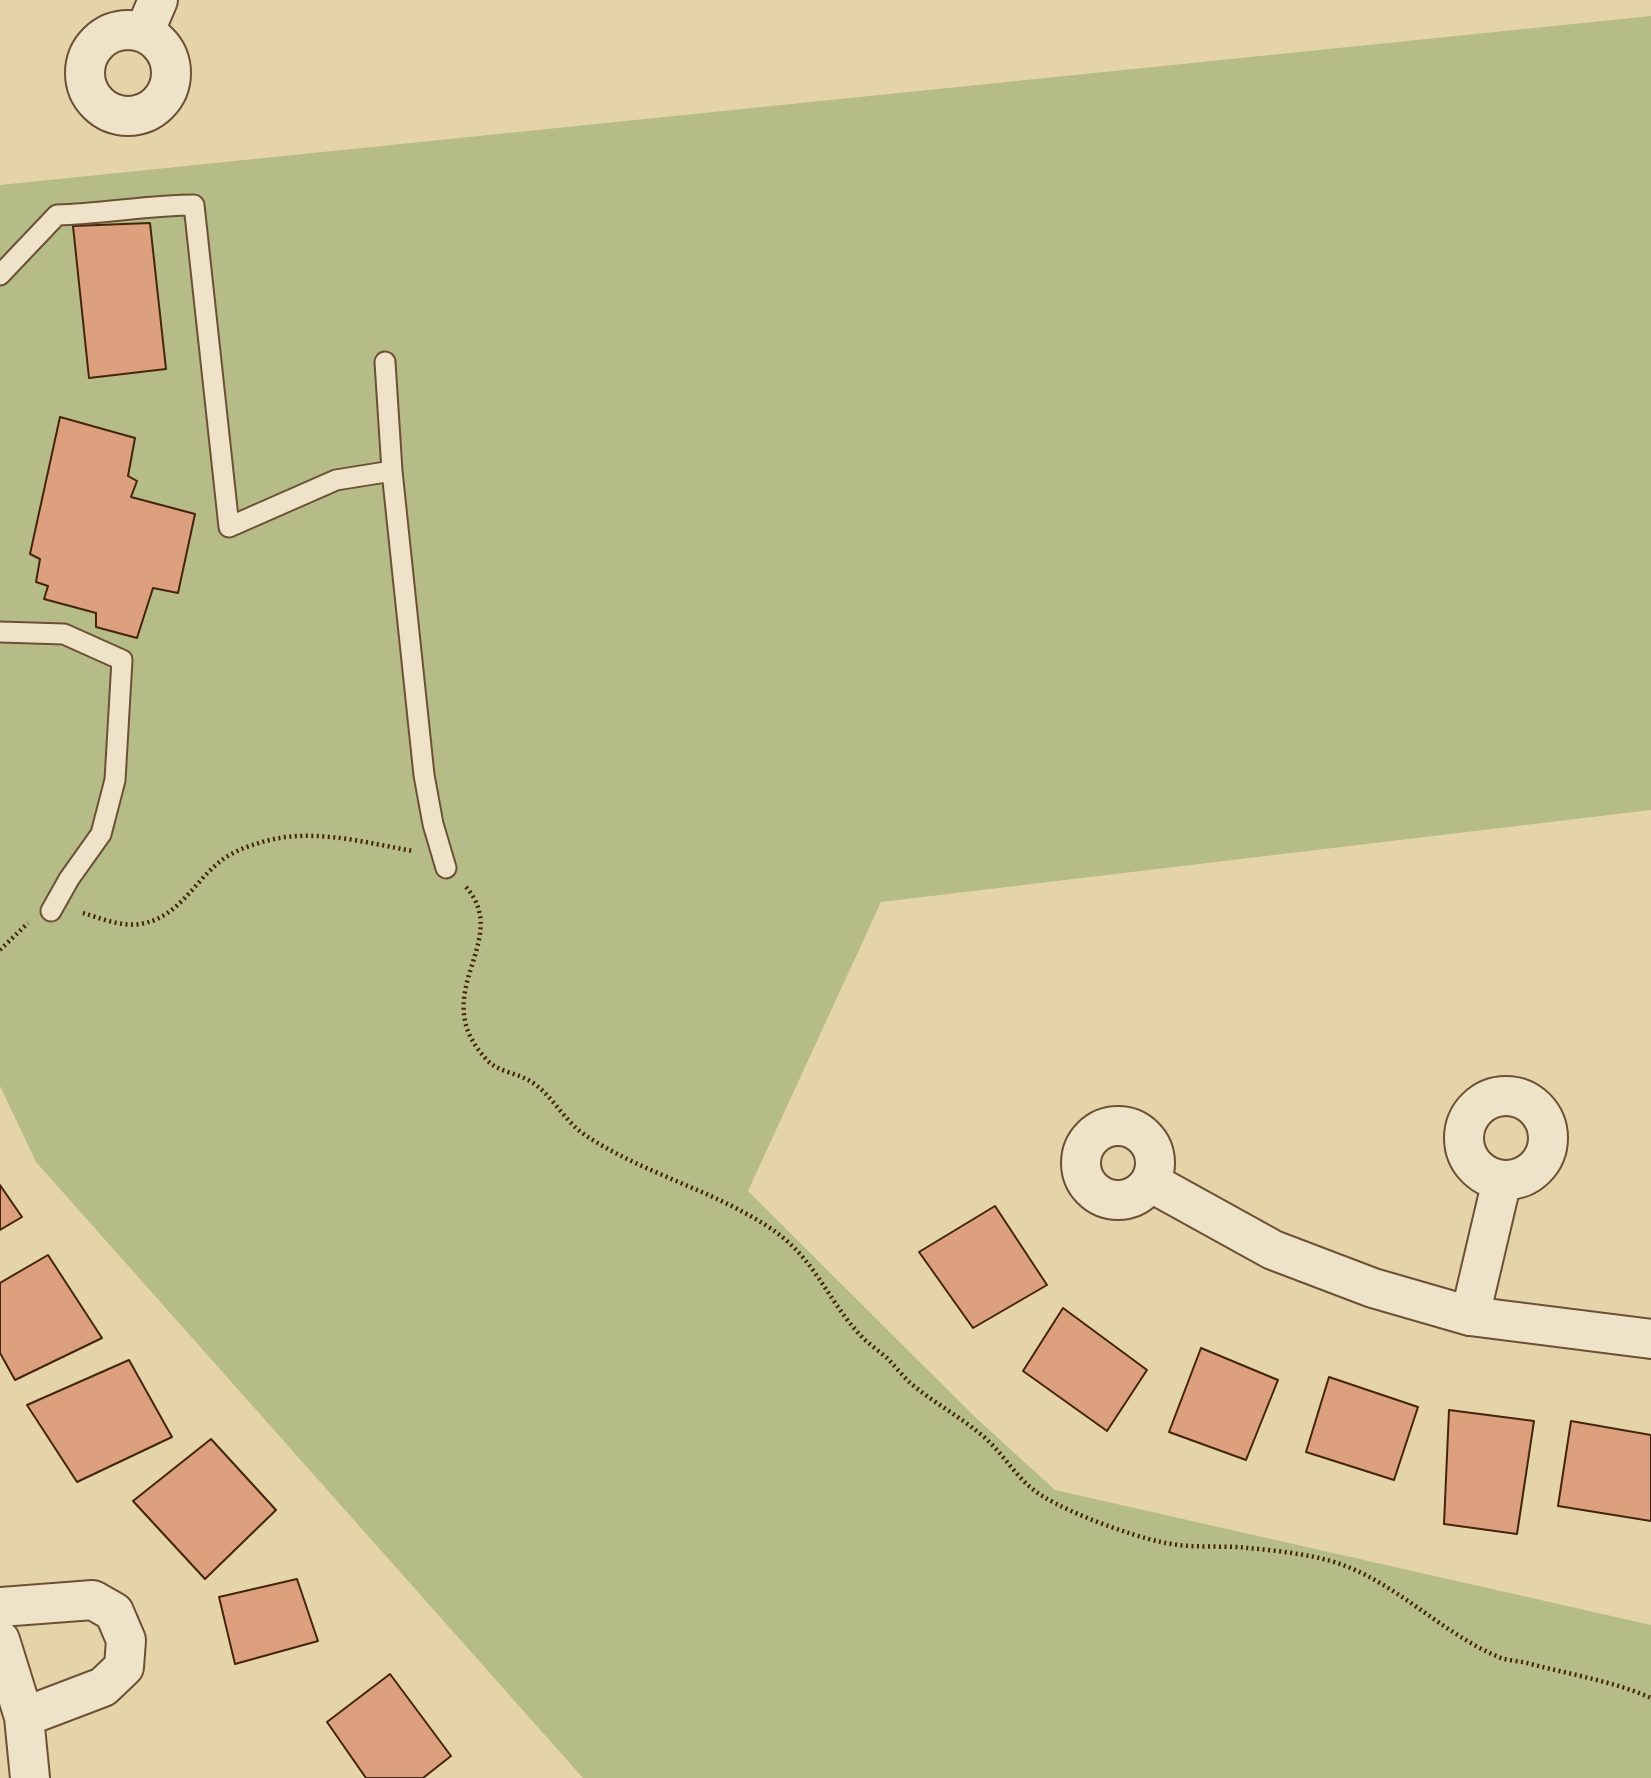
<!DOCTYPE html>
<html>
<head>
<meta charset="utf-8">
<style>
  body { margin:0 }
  canvas { display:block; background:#e5d4aa }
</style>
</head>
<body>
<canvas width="1651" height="1778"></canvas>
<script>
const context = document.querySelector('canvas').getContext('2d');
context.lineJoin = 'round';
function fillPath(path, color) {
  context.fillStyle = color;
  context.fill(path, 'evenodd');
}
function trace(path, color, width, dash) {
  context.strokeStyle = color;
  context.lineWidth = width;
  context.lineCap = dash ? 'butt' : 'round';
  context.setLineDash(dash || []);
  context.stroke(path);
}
fillPath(new Path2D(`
  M1651,16V810L881,902L748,1191L975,1417L1055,1490L1651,1625V1778H583L36,1162L0,1086V185Z`), '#b6bc87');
const building = new Path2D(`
  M150,223L166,369L89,378L73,226Z
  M60,417L135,438L128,476L137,481L131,497L195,514L178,593L153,588L137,638L96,627V613L44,599L48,586L36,582L40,559L30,554Z
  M0,1185L22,1217L0,1230Z
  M995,1206L1047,1285L973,1328L919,1252Z
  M48,1255L102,1338L15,1380L0,1353V1283Z
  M1063,1308L1147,1370L1107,1431L1023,1371Z
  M1201,1348L1278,1380L1246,1460L1169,1432Z
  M129,1360L172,1437L77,1482L27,1405Z
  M1329,1377L1418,1407L1394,1480L1306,1452Z
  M1449,1410L1534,1421L1517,1534L1444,1524Z
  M1571,1421L1651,1435V1521L1558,1506Z
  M211,1439L276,1510L205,1579L133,1501Z
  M297,1579L318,1641L235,1664L219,1597Z
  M390,1674L451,1756L423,1778H366L327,1722Z`);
fillPath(building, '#dda07f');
trace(building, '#44240d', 2);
const service = new Path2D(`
  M0,275L57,215C103,214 148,205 194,205L229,527L336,480L392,471
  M385,362L392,471L424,775L433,824L446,868
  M0,632L64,634L122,660L115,780L101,834L69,879L51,911`);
const minor = new Path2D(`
  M85 73a43 43 0 1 1 86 0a43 43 0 1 1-86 0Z
  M144,33L158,0
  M1464 1138a42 42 0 1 1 84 0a42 42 0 1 1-84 0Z
  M1081 1163a37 37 0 1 1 74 0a37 37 0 1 1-74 0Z
  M1150,1182L1273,1250L1373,1288L1470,1316L1651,1339
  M1470,1316L1502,1180
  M0,1607L93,1600L114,1612L126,1640L124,1667L103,1687L24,1717
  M0,1640L24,1717L30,1778`);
trace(service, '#6c5034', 23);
trace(minor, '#6c5034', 42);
trace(new Path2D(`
  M466,887C514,942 423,994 488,1061C499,1072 517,1073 530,1081C552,1094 564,1121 585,1135C642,1173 710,1189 767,1226C816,1257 826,1300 863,1338C870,1345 879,1351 887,1358C896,1367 904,1378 914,1386C936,1404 962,1418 984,1437C1006,1456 1018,1482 1044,1497C1072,1514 1129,1535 1161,1542C1186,1548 1213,1546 1239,1547C1269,1550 1302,1553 1331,1561C1395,1580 1440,1633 1501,1658C1510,1661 1521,1661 1531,1664C1572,1675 1613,1681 1651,1698
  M83,913C100,918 121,927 140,924C179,918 194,881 222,860C231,853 245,847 256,844C307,826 362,842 413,851
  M0,950L28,923`), '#44240d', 4.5, [2, 3.5]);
trace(service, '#eee3c8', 19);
trace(minor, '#eee3c8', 38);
</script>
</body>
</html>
